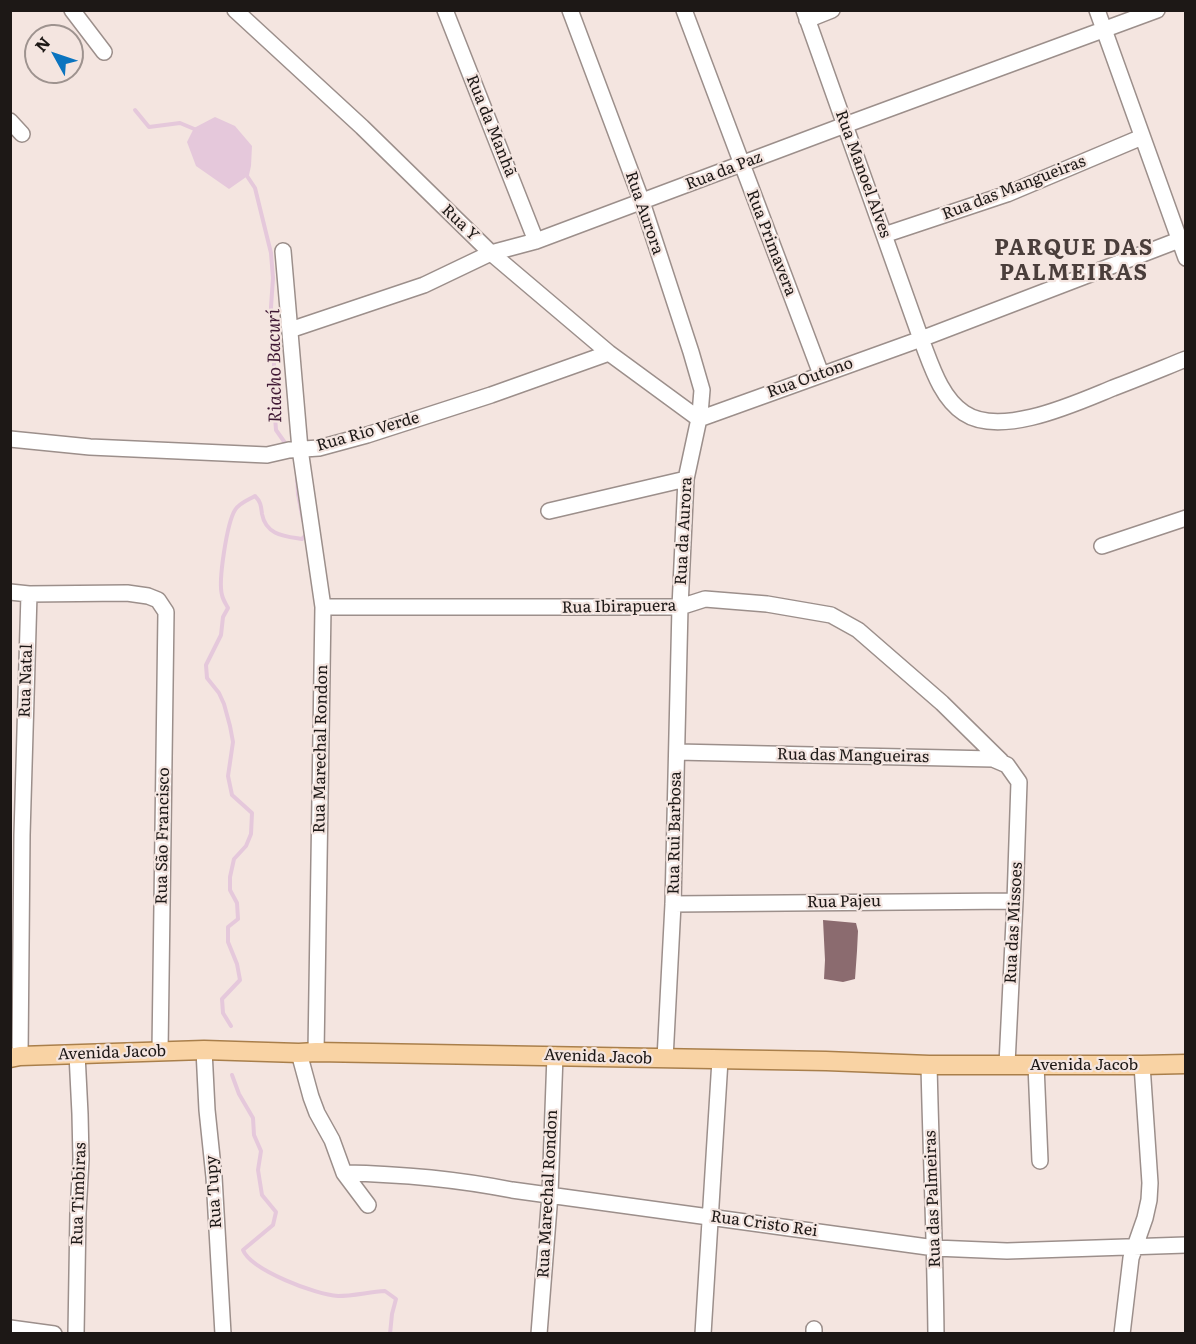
<!DOCTYPE html>
<html>
<head>
<meta charset="utf-8">
<style>
  body { margin:0 }
  #map { position:relative; width:1196px; height:1344px; overflow:hidden; background:#f4e5e0; font-family:Literata,serif }
  canvas { display:block }
  .frame { position:absolute; inset:0; border:12px solid #1d1816; pointer-events:none }
  .north { position:absolute; left:24px; top:24px; width:60px; height:60px; box-sizing:border-box; background:#f4e5e0; border:2px solid #9e938f; border-radius:50%; rotate:310deg; font-size:16px; font-weight:700; line-height:24px; text-align:center; color:#1d1816 }
  .north::after { content:''; display:block; margin:auto; width:21px; height:27px; background:#0b74bf; clip-path:polygon(50% 0,100% 100%,50% 72%,0 100%) }
</style>
</head>
<body>
<div id="map">
<canvas width="1196" height="1344"></canvas>
<div class="frame"></div>
<div class="north">N</div>
</div>
<script>
const context = document.querySelector('canvas').getContext('2d');
context.lineJoin = 'round';
function fillPath(path, color) {
  context.fillStyle = color;
  context.fill(path, 'evenodd');
}
function trace(path, color, width, dash) {
  context.strokeStyle = color;
  context.lineWidth = width;
  context.lineCap = dash ? 'butt' : 'round';
  context.setLineDash(dash || []);
  context.stroke(path);
}
function label(font, color, halo, rows, align = 'center') {
  context.font = font + ' Literata,serif';
  context.lineWidth = 4.5;
  context.setLineDash([]);
  context.textBaseline = 'middle';
  context.strokeStyle = halo;
  context.fillStyle = color;
  for (const [text, x, y, turn = 0] of rows) {
    context.save();
    context.translate(x, y);
    context.rotate((+turn || 0) * Math.PI / 180);
    context.textAlign = isNaN(turn) ? turn : align;
    if (halo) context.strokeText(text, 0, 0);
    context.fillText(text, 0, 0);
    context.restore();
  }
}
fillPath(new Path2D(`
  M215,117L235,126L252,146L251,166L249,175L229,189L196,166L187,142L194,128Z`), '#e5c8db');
trace(new Path2D(`
  M135,110L149,127L180,123L199,131
  M245,173L255,188L271,253L273,278L271,307L274,336V404L276,430L288,447
  M297,477L298,494L303,520
  M231,1026L223,1013L222,999L240,980L237,964L228,942V927L238,919L237,903L230,890V877L234,859L246,846L251,834L252,813L232,795L228,776L233,742L230,726L224,704L219,693L207,678L206,665L221,635L223,617L228,608C226,604 223,600 222,595C218,581 227,523 235,510C239,503 248,500 255,496C261,502 261,506 262,514C266,535 284,536 302,539L307,534
  M232,1075L239,1094L253,1118L254,1135L261,1151L258,1170L262,1195L276,1212L273,1225L243,1250C251,1270 316,1295 338,1296C353,1296 369,1292 385,1291L396,1299L392,1314L390,1334`), '#e5c8db', 4);
fillPath(new Path2D(`
  M823,920L856,923L858,931L857,951L855,979L843,982L824,979L825,960Z`), '#8b6b6f');
const minor = new Path2D(`
  M72,10L104,52
  M235,10L362,127L491,253L609,353L699,419
  M445,10L536,241
  M570,10L642,202L691,352L702,390L700,414L686,479L680,607L673,904L665,1059
  M684,10L821,374
  M804,10L921,339C931,364 940,397 964,413C1001,438 1076,403 1113,388C1137,379 1161,369 1186,359
  M1097,10L1186,258
  M807,20L832,10
  M10,121L22,134
  M884,235L1007,194L1142,137
  M283,251L300,449L323,607L316,1052
  M290,330L424,285L491,253L536,241L845,125L1157,10
  M699,419L921,339L1179,240
  M10,439L90,447L267,455L289,450L319,448L367,435L491,395L609,353
  M549,511L686,479
  M1102,546L1186,518
  M10,592L29,594L127,593L148,596L158,600L166,612L160,1051
  M323,607H680L705,599L767,604L831,615L858,630L942,703L1001,761
  M677,752L993,759L1007,765L1019,782L1015,901L1007,1064
  M673,904L1015,901
  M204,1050L207,1110L214,1177L223,1334
  M299,1053L311,1097L317,1113L332,1140L344,1173L368,1205
  M20,1056L22,835L29,594
  M929,1065C931,1154 935,1244 936,1334
  M1036,1065L1040,1161
  M344,1173C401,1174 456,1179 512,1190L935,1248L1007,1251L1186,1245
  M10,1328L54,1334
  M76,1334L78,1213L81,1159L80,1114L77,1054
  M539,1334L550,1194L555,1055
  M703,1334L720,1060
  M814,1334V1329
  M1122,1334L1131,1258L1145,1218L1149,1200L1150,1183L1142,1065`);
const major = new Path2D(`
  M10,1058L20,1056L204,1050L299,1053L316,1052L826,1061L929,1065H1142L1186,1064`);
trace(minor, '#9c8f8b', 18);
trace(major, '#a97f4b', 21);
trace(minor, '#fff', 15);
trace(major, '#f9d3a4', 18);
label('16px', '#1d1816', '#f4e5e0', [
  ["Rua da Manhã",491,126,68],
  ["Rua da Paz",724,171,-21],
  ["Rua Manoel Alves",863,174,70],
  ["Rua das Mangueiras",1014,188,-21],
  ["Rua Aurora",644,213,71],
  ["Rua Y",460,223,44],
  ["Rua Primavera",771,243,69],
  ["Rua Outono",810,378,-20],
  ["Rua Rio Verde",368,432,-16],
  ["Rua da Aurora",684,531,-87],
  ["Rua Ibirapuera",619,607,-1],
  ["Rua Natal",26,681,-88],
  ["Rua Marechal Rondon",321,749,-89],
  ["Rua das Mangueiras",853,756,1],
  ["Rua Rui Barbosa",675,833,-89],
  ["Rua São Francisco",163,836,-89],
  ["Rua Pajeu",844,902,-1],
  ["Rua das Missoes",1014,923,-87],
  ["Avenida Jacob",112,1053,-2],
  ["Avenida Jacob",598,1057,2],
  ["Avenida Jacob",1084,1065],
  ["Rua Tupy",214,1192,-94],
  ["Rua Timbiras",79,1194,-88],
  ["Rua Marechal Rondon",548,1194,-87],
  ["Rua das Palmeiras",933,1199,-92],
  ["Rua Cristo Rei",764,1224,8]
]);
label('italic 18px', '#401935', '#f4e5e0', [
  ["Riacho Bacurí",275,366,-91]
]);
context.letterSpacing = '1.5px';
label('bold 22px', '#4a3e3b', '#f4e5e0', [
  ["PARQUE DAS",1074,249],
  ["PALMEIRAS",1074,274]
]);
context.letterSpacing = '0px';
</script>
</body>
</html>
